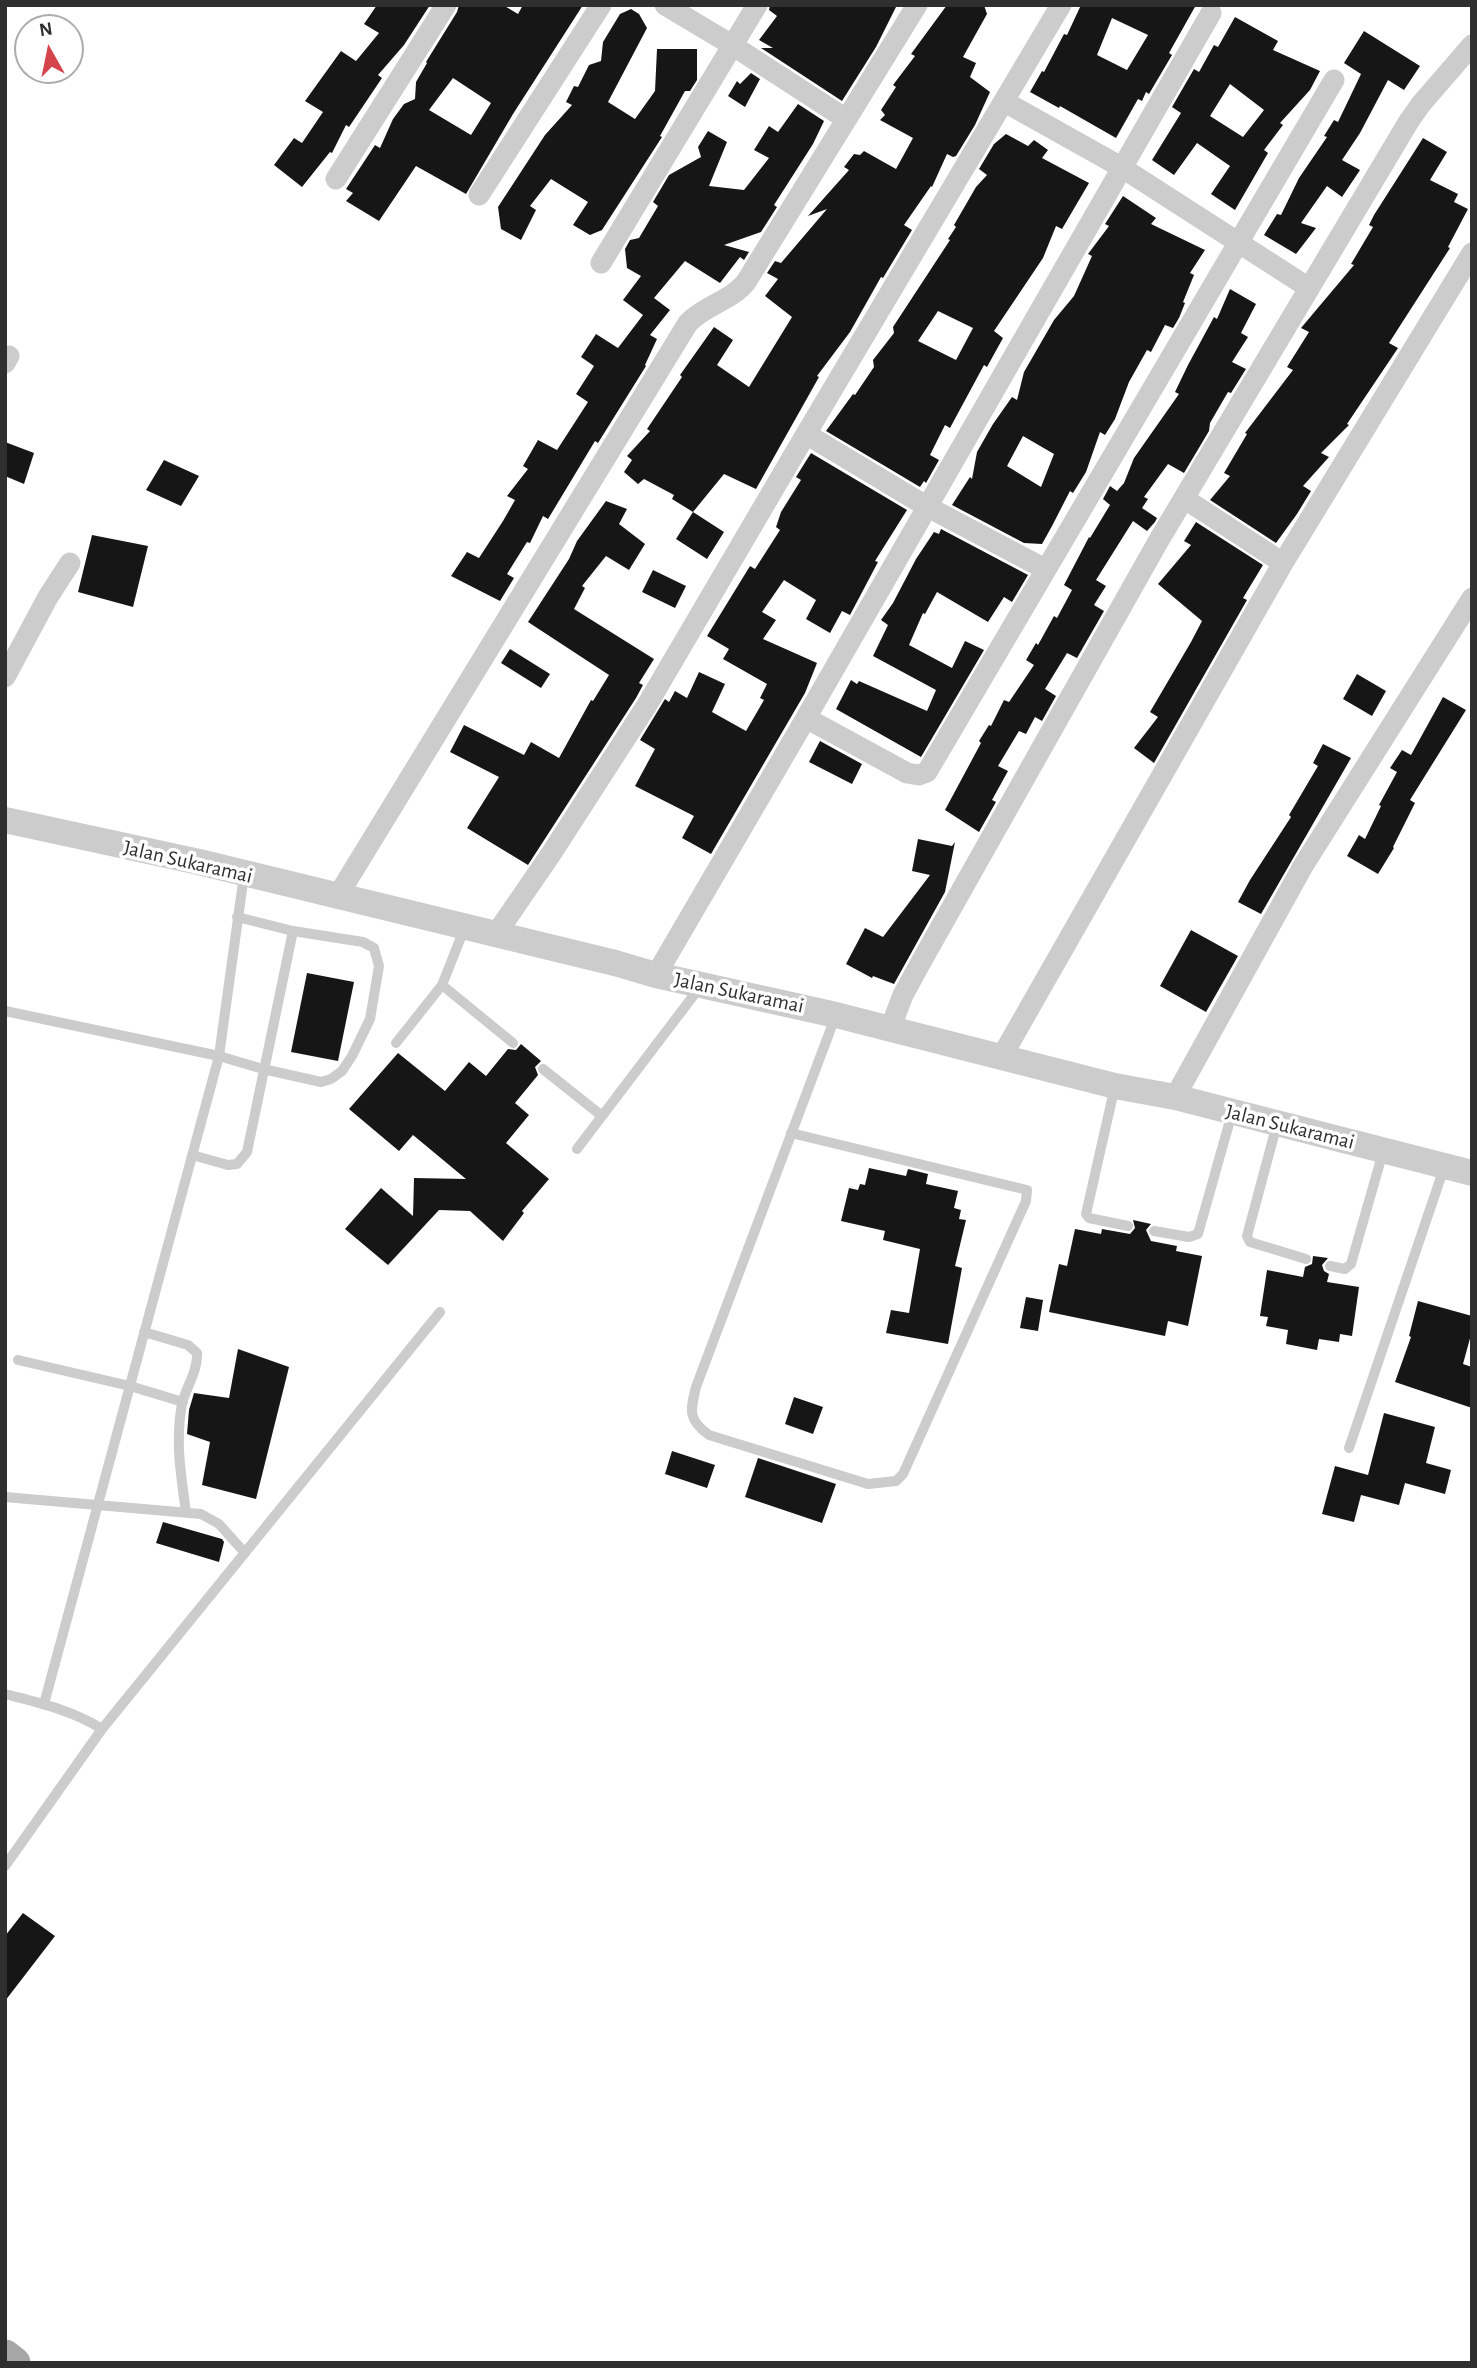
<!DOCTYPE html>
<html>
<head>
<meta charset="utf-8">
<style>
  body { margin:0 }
  #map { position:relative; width:1477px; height:2368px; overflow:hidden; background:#fff; font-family:"Alegreya Sans",sans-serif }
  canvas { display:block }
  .frame { position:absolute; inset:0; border:7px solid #2f2f2f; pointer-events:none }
  .north { position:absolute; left:14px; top:14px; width:70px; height:70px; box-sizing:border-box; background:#fff; border:2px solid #acacac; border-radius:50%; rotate:351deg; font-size:19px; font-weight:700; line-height:28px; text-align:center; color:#2f2f2f }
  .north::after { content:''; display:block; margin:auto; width:24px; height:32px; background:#d5434b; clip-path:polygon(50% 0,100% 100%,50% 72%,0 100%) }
</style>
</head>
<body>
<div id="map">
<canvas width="1477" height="2368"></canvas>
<div class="frame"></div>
<div class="north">N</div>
</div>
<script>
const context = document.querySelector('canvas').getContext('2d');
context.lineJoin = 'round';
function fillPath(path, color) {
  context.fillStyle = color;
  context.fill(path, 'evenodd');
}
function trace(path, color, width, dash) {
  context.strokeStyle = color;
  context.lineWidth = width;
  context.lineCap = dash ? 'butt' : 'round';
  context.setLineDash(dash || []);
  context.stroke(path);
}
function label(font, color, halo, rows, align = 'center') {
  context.font = font + ' "Alegreya Sans",sans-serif';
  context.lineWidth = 7;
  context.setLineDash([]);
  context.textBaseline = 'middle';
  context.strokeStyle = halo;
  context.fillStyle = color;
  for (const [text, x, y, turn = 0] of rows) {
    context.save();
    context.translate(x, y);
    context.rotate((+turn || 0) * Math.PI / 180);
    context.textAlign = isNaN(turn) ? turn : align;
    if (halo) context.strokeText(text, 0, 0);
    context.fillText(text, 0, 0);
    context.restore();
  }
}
fillPath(new Path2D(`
  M377,5H430L404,45L378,75L382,78L349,127L346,125L332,153L330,152L302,187L274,165L294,138L302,143L323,112L305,101L341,51L356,61L379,33L364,24Z
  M459,5H503L518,14L523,5H583L513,114L466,194L416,166L379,221L346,201L353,193L346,189L375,145L380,148L393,119L404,104L415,99L416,82L427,63L426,62L457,12ZM453,78L491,103L471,135L429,110Z
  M770,5H897L876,47L842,101L761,48H773L759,40L777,16L769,10Z
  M947,5H984L987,14L963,57L976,63L970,77L990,92L975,125L956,156L953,157L947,154L932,187L931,186L904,225L912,230L883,278L881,277L850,332L817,376L819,377L756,489L724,474L693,512L672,499L674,495L644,479L638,484L624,472L632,460L627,456L650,431L647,429L682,377L680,375L714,327L733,340L717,365L749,387L792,317L765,296L778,279L767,273L775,261L781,263L827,209L808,216L849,170L844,167L854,154L860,155L864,151L896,169L913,138L880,120L885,115L881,110L896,87L893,85L915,56L911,54Z
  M1081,5H1196L1169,53L1172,55L1149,94L1146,92L1142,101L1138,99L1116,138L1060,106L1059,108L1030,92L1042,71L1044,72L1064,34L1067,35ZM1112,18L1148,35L1127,70L1097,55Z
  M631,9L639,14L647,28L608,102L635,119L655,91L657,49H697V80L690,91H685L660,136L662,137L602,230L590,235L573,225L588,202L551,179L530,206L536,210L521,240L501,229L498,207L545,135L572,105L566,102L574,86L578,87L589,65L601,61L603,42L620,14Z
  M1235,17L1278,41L1273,50L1320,71L1310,90L1280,123L1283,125L1264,150L1268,153L1235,210L1211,194L1230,166L1197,143L1174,175L1152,160L1181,113L1172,107L1194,69L1199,72L1214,45L1218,47ZM1230,84L1264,110L1243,137L1210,116Z
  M1364,31L1420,66L1404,90L1388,80L1360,133L1342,160L1360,170L1342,197L1327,186L1301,223L1316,228L1296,254L1264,235L1277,214L1281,215L1299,178L1327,137L1324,136L1334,120L1338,122L1361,74L1344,63Z
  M751,73L760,79L745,107L728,96L737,81L740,84Z
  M798,104L824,121L813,144L774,205L777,207L761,232L724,245L749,252L744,260L740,257L720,283L685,261L654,298L670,310L650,335L657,339L645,365L646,366L598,443L595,441L548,519L543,516L530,543L527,542L507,574L514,578L500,601L451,576L467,552L479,558L503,521L515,500L507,496L528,469L523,466L538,440L557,450L588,402L576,394L594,366L581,357L596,334L618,348L643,315L623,300L641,276L627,268L625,249L630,240L639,238L658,206L653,202L669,175L701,157L698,147L708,131L727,142L709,186L744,190L769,158L754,150L769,126L778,132Z
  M1006,134L1028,146L1034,140L1048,150L1042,158L1089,183L1062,229L1056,226L1043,258L994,331L1003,338L987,367L984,365L950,428L945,425L930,455L939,460L926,483L924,481L920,487L826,431L853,394L855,395L874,367L873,360L894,333L893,327L950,240L948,239L956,227L954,225L976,187L987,175L979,169L994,144ZM938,311L973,328L956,360L918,341Z
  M1423,138L1447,152L1430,180L1458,194L1454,202L1468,209L1448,247L1450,248L1389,343L1398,348L1347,424L1349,425L1321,453L1329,457L1303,486L1311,491L1297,514L1276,543L1210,500L1230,476L1224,473L1247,434L1245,433L1293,370L1287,367L1309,332L1301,328L1354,265L1351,264L1373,227L1369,225L1374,215Z
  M1123,196L1156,218L1151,224L1205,250L1190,273L1194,275L1183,302L1185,303L1179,318L1173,328L1165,325L1151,352L1147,350L1129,382L1115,419L1105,435L1100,432L1086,472L1073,493L1070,491L1052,526L1042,544L1024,543L952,505L970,477L972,479L977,452L993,424L1012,397L1017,400L1024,372L1054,320L1074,296L1092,256L1088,254L1109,226L1105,224ZM1023,436L1054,454L1041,487L1007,466Z
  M1230,289L1256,304L1241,333L1248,337L1232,362L1246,369L1231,393L1228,392L1210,423L1209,431L1184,473L1168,464L1144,497L1148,499L1142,508L1157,518L1155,522L1147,531L1133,521L1096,580L1106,586L1094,605L1104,611L1077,658L1067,653L1045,689L1056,696L1042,721L1035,717L1026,734L1019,731L998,766L1008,771L992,800L996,802L979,832L945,810L981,743L979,741L989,725L991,726L1004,700L1009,702L1034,665L1026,660L1036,643L1038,645L1054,616L1057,618L1072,590L1064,585L1089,537L1090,538L1110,505L1103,499L1110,486L1117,491L1124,483L1134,458L1179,394L1175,392L1188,365L1214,317L1217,319Z
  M5,442L34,453L24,484L5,476Z
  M811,453L907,510L875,561L878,562L850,615L842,611L830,633L806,619L816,600L784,580L762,612L776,620L763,639L817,663L805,693L711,854L682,838L694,816L635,786L655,749L640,740L665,699L669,702L675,691L687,698L699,672L725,684L712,712L746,731L764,700L760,698L767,684L723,659L729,649L707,636L750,566L755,569L780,530L776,527L781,512L801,480L796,477Z
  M164,460L199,476L181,506L146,490Z
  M606,501L627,509L619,524L645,544L629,570L606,556L582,586L585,588L574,609L654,659L639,683L643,685L636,698L528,865L467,828L499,777L450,752L464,725L524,755L531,742L559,758L591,700L593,701L609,675L528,622L569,559L577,541Z
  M693,512L724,532L707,559L676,539Z
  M1196,522L1263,565L1243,598L1247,600L1154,763L1134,748L1158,717L1150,712L1191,642L1202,621L1158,584L1191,545L1184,541Z
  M941,529L1028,575L1012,602L1004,597L988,622L937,592L925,614L923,613L909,645L952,668L965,641L984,650L921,757L836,709L851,680L857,684L859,681L927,711L936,690L873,656L888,625L881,620L893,603L916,559L934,532L939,534Z
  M92,535L148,546L133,607L78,592Z
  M653,570L686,586L675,608L642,592Z
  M510,649L550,674L541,688L501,663Z
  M1357,674L1386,691L1372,716L1343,699Z
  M1443,697L1466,710L1410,800L1415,803L1393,847L1394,848L1378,874L1347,856L1359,835L1365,839L1381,806L1379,805L1397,772L1390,768L1402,750L1411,755Z
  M820,741L862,764L852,784L809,762Z
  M1323,744L1351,758L1261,914L1238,902L1250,880L1291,817L1289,815L1318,766L1313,763Z
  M918,839L952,846L955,842L945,892L894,984L873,976L872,978L846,964L865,928L883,937L930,875L912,871Z
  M1191,930L1238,956L1206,1012L1160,986Z
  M307,973L354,982L338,1061L291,1052Z
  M521,1044L541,1061L535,1067L538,1075L515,1103L529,1115L506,1143L549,1179L522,1211L524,1213L503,1241L470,1211L439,1210L388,1265L345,1229L381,1188L413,1216L414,1178L466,1179L413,1135L399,1151L349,1109L398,1053L445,1091L469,1062L486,1076L508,1049L516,1050Z
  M869,1168L906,1176L908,1169L928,1174L926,1184L958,1191L954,1208L961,1210L959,1219L966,1220L955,1266L962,1268L948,1344L886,1333L891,1310L909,1313L920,1249L883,1240L885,1231L841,1221L849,1188L858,1190L860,1184L865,1185Z
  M1133,1220L1151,1224L1146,1230L1151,1241L1177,1246L1176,1251L1202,1256L1188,1326L1168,1321L1165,1336L1049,1312L1059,1264L1067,1266L1075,1229L1101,1234L1102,1229L1130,1234L1135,1228Z
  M1313,1256L1328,1258L1322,1265L1324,1271L1329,1274L1327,1282L1359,1287L1352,1336L1340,1334L1339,1342L1319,1339L1317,1350L1286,1344L1288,1330L1266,1326L1268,1317L1260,1316L1267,1270L1303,1277L1305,1267L1312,1264Z
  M1026,1297L1043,1300L1038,1331L1020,1328Z
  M1418,1301L1472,1316V1331L1463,1364L1472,1367V1408L1395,1382L1411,1337L1409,1336Z
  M238,1349L289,1367L256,1499L202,1485L210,1442L187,1434L189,1410L194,1393L229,1398Z
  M794,1397L823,1407L813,1434L785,1424Z
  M1384,1413L1435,1427L1426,1463L1451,1470L1445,1494L1405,1483L1399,1505L1361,1495L1354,1522L1322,1514L1335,1466L1368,1475Z
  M672,1451L715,1465L707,1488L665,1474Z
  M758,1458L836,1484L822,1523L745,1497Z
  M163,1522L222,1539L224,1542L219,1562L156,1543Z
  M23,1913L55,1936L5,2001V1936Z`), '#161616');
trace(new Path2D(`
  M442,985L513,1043
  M5,1011L219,1056L263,1069L321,1082L331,1079L342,1071L352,1056L370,1019L379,966L374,948L363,942L293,931L237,917
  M396,1043L442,985L465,927
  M543,1069L602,1116L700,987
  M1115,1086L1086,1214L1089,1218L1128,1226
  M1277,1124L1247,1236L1250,1242L1306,1259
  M791,1133L1027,1190L1026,1201L903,1474L896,1481L868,1484L709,1435C688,1420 690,1411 696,1387L836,1015
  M577,1149L602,1116
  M192,1155L228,1165L237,1164L247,1152L293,931
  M1154,1231L1189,1237L1198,1234L1232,1113
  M1330,1266L1345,1269L1351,1264L1383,1152
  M144,1332L188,1345L197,1353C198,1371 186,1387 182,1404C175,1441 181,1476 186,1512
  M18,1360L130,1386L183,1402
  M1349,1448L1445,1165
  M5,1497L201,1514L219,1524L245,1553
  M5,1694C39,1703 72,1710 102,1729L5,1866
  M44,1704L219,1056L244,875
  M102,1729L440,1312`), '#ccc', 10);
trace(new Path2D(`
  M665,5L732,45L846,119
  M1005,102L1121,167L1309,288
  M336,179L446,5
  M479,195L601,5
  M601,263L757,5
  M5,363L9,356
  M806,434L1061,5
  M1185,499L1283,563
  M5,677L48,597L70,563
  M806,718L907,773L919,775L927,772L1334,80
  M337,897L688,323C705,305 731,301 746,282L917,5
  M496,934L551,854L647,705L806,434L926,506L1045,569
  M656,975L806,718L1211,13
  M890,1029L903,995L921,962L1159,540L1409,121L1421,104L1472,45
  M1002,1056L1283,563L1472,253
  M1175,1097L1303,866L1472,598`), '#ccc', 21);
trace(new Path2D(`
  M5,820L199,862L615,963L656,975L836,1015L1115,1086L1175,1097L1472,1173`), '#ccc', 26);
trace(new Path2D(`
  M5,2356L14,2363`), '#a7a7a7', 33);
label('21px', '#2f2f2f', '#fff', [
  ["Jalan Sukaramai",188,862,13],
  ["Jalan Sukaramai",739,993,12],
  ["Jalan Sukaramai",1290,1127,14]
]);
</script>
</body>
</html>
